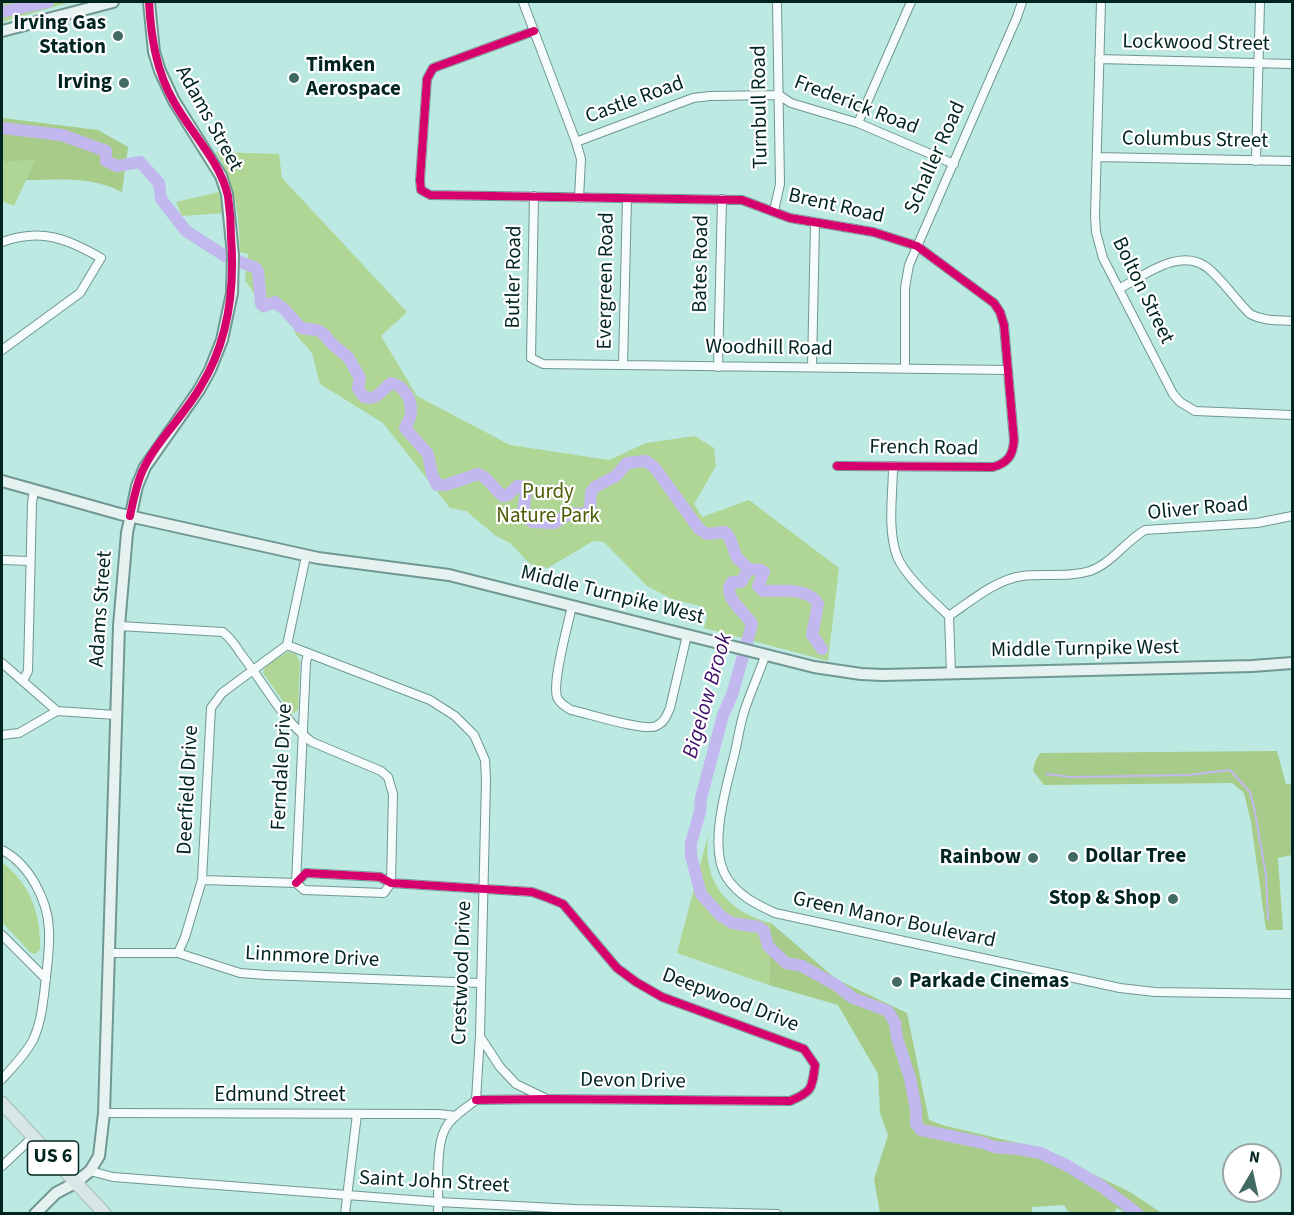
<!DOCTYPE html>
<html>
<head>
<meta charset="utf-8">
<style>
  body { margin:0 }
  #map { position:relative; width:1294px; height:1215px; overflow:hidden; background:#bce9e2; font-family:"Source Sans 3",sans-serif }
  canvas { display:block }
  .frame { position:absolute; inset:0; border:3px solid #002520; pointer-events:none }
  .north { position:absolute; left:1222px; top:1143px; width:60px; height:60px; box-sizing:border-box; background:#fff; border:2px solid #99a8a6; border-radius:50%; rotate:9deg; font-size:16px; font-weight:700; line-height:24px; text-align:center; color:#002520 }
  .north::after { content:''; display:block; margin:auto; width:21px; height:27px; background:#426a64; clip-path:polygon(50% 0,100% 100%,50% 72%,0 100%) }
</style>
</head>
<body>
<div id="map">
<canvas width="1294" height="1215"></canvas>
<div class="frame"></div>
<div class="north">N</div>
</div>
<script>
const context = document.querySelector('canvas').getContext('2d');
context.lineJoin = 'round';
function fillPath(path, color) {
  context.fillStyle = color;
  context.fill(path, 'evenodd');
}
function trace(path, color, width, dash) {
  context.strokeStyle = color;
  context.lineWidth = width;
  context.lineCap = dash ? 'butt' : 'round';
  context.setLineDash(dash || []);
  context.stroke(path);
}
function label(font, color, halo, rows, align = 'center') {
  context.font = font + ' "Source Sans 3",sans-serif';
  context.lineWidth = 4.5;
  context.setLineDash([]);
  context.textBaseline = 'middle';
  context.strokeStyle = halo;
  context.fillStyle = color;
  for (const [text, x, y, turn = 0] of rows) {
    context.save();
    context.translate(x, y);
    context.rotate((+turn || 0) * Math.PI / 180);
    context.textAlign = isNaN(turn) ? turn : align;
    if (halo) context.strokeText(text, 0, 0);
    context.fillText(text, 0, 0);
    context.restore();
  }
}
fillPath(new Path2D(`
  M2,2H71L2,22Z
  M216,152L279,154L282,178L407,312L381,336L417,396L510,445L609,460L646,443L695,436L714,448L716,466L694,504L702,517L749,500L839,568L828,661L704,628L707,617L704,607L672,599L647,586L604,542L593,541L548,568L530,564L510,543L496,536L466,511L450,508L383,423L320,384L312,353L297,336L282,306L261,313L253,292L245,280L248,254L240,252C239,214 236,185 216,152Z
  M36,158L14,206L2,201V160L7,162Z
  M219,192L224,213L182,216L176,202Z
  M288,652L296,654L300,662L298,710L292,714L263,673L266,665Z
  M709,832C700,880 727,912 771,923L769,985L677,953Z
  M2,862C31,885 41,914 40,950L35,954L30,952L2,922Z`), '#b0d695');
fillPath(new Path2D(`
  M2,118L98,130L128,147L122,192C89,176 62,180 26,180L35,159L7,162L2,160Z
  M1277,751L1286,784H1292V855L1278,858L1283,930H1266L1251,822L1244,793L1232,783L1044,785L1033,771L1035,762L1040,753Z
  M771,923L836,979L907,1013L929,1120L942,1125L1039,1148L1130,1192L1160,1212L1174,1213H1125L1117,1208L1114,1213H1069L1064,1205L1032,1207V1214L880,1213L874,1179L888,1135L880,1113L878,1074L838,1005L769,985Z`), '#a7cc89');
trace(new Path2D(`
  M1046,774L1071,777L1189,775L1230,770L1250,792L1254,807L1266,875L1268,920`), '#c2b7ee', 2);
trace(new Path2D(`
  M2,12L48,2
  M2,128L62,135L106,151V161L117,166L140,162L159,183L161,199L186,231L225,256L256,268L258,271L261,304L264,306L275,302L284,309L301,328L317,330L324,334L332,344L348,357L360,378L358,388L364,397C377,401 382,390 391,383C405,386 412,400 411,414C410,419 407,424 405,428L428,454L432,474L437,485H446L478,474C489,477 493,489 503,496L508,495L517,486H520L526,492L523,513L532,522L554,523L571,513L585,514L590,509L591,492L595,487L616,476L627,463L646,461L655,468L699,529L707,534L725,532C733,539 732,550 738,559C741,562 746,566 749,569
  M749,569L741,582H732C721,596 745,612 752,624L732,695L723,715L701,798L700,812L691,843V856L701,894L721,916L732,923L759,927L764,931L768,946L786,963L802,966L836,985L853,998L888,1011L895,1023L897,1038L910,1078L916,1109V1124L921,1130L984,1143L994,1147L1019,1149L1040,1153L1066,1165L1101,1186L1138,1214
  M749,569L761,570L764,572L758,586L763,591C780,591 809,587 818,604L812,635L822,649`), '#c2b7ee', 12);
const street = new Path2D(`
  M523,2L576,142L581,159L579,198
  M1101,2L1095,216L1096,232L1103,258L1173,394L1180,402L1195,411L1292,415
  M534,31L433,68L427,79L420,180L421,190L430,195L742,200L790,218L873,232L917,246L994,303L1000,312L1004,325L1014,440C1013,455 1008,463 993,467L837,466
  M1099,59L1292,64
  M858,123L911,2
  M576,142L693,98L710,96L779,95L791,103L858,123L954,164
  M1098,157L1292,161
  M1256,161L1260,2
  M534,196L531,358L543,364L1008,370
  M774,211L780,184L777,2
  M2,242C41,228 66,238 101,258L80,293L2,350
  M1119,289C1143,276 1182,245 1209,269C1224,282 1235,299 1250,314C1263,321 1277,320 1292,321
  M623,365L627,198
  M718,367L722,199
  M812,367L815,224
  M905,369V288L909,265L1017,17L1022,2
  M893,466C893,494 887,529 897,556C904,575 933,601 949,616L951,673
  M2,560L30,561
  M572,606C568,625 552,681 557,697C560,704 565,706 571,710C587,713 644,732 656,726C664,723 667,715 670,708L687,635
  M949,616C971,601 995,580 1022,576C1044,573 1068,578 1090,571C1112,563 1126,541 1145,530L1257,523L1292,516
  M119,626L223,632C230,638 236,646 241,654C264,683 282,720 312,742L381,771L388,777L393,794L391,883
  M287,645L430,700L455,716L474,735L485,760L486,780L480,1036L476,1100
  M765,656C759,674 750,693 744,712C740,725 738,739 735,752C727,785 707,848 727,878C739,896 756,904 775,913L1120,988L1155,992L1292,994
  M2,663L57,711
  M23,681L28,671L32,503L34,490
  M2,735L19,733L57,711L116,715
  M2,850C29,864 48,900 49,930C50,948 47,967 45,986C43,1003 41,1023 33,1040C25,1055 13,1067 2,1079
  M202,880L296,883L304,890L384,893L391,883
  M296,883L306,873L380,877L391,883L532,892L546,897L563,904L617,968L636,982L662,997L804,1049L815,1065C812,1089 812,1092 790,1101L547,1099L476,1100
  M296,883L306,663L308,653
  M2,935L46,979
  M108,953H178L240,973L266,975L480,983
  M178,953L185,937L202,880L211,708L222,693L287,645L306,556
  M481,1038L500,1067L516,1084L545,1098
  M104,1113L439,1114L456,1116
  M2,1166L33,1137
  M90,1171L113,1177L438,1202L575,1209L777,1214
  M345,1214L357,1114
  M438,1214C439,1191 435,1148 445,1129C451,1117 465,1109 476,1100`);
const secondary = new Path2D(`
  M2,31L113,2
  M2,481L120,514L318,558L449,575L814,667L861,674L883,675L1252,666L1292,663
  M35,1214L56,1193L75,1183L90,1171L99,1156L104,1113L119,626L127,533L137,486L145,467L199,390L210,370L222,340L232,293L233,255L227,194L221,176L174,101L160,71L154,52L149,2`);
const primary = new Path2D(`
  M2,1103L105,1214`);
trace(street, '#709792', 10);
trace(secondary, '#709792', 14);
trace(primary, '#b0c7c4', 15);
trace(street, '#f5fcfb', 8);
trace(secondary, '#e6f2f0', 10);
trace(primary, '#d6e7e5', 12);
trace(new Path2D(`
  M534,31L433,68L427,79L420,180L421,190L430,195L742,200L790,218L873,232L917,246L994,303L1000,312L1004,325L1014,440C1013,455 1008,463 993,467L837,466
  M130,516C133,501 136,486 142,472C156,441 184,416 201,386C229,340 235,289 231,237C231,223 230,210 228,196C220,161 191,133 174,102C156,71 151,37 149,2
  M296,883L306,873L380,877L391,883L532,892L546,897L563,904L617,968L636,982L662,997L804,1049L815,1065C812,1089 812,1092 790,1101L547,1099L476,1100`), '#d6006c', 8);
for (const [x, y, r, color] of [
  [118,36,6,"#426a64"],
  [294,78,6,"#426a64"],
  [124,83,6,"#426a64"],
  [1073,857,6,"#426a64"],
  [1033,858,6,"#426a64"],
  [1173,899,6,"#426a64"],
  [897,982,6,"#426a64"]
]) {
  const dot = new Path2D();
  dot.arc(x, y, r, 0, 2 * Math.PI);
  context.fillStyle = color;
  context.fill(dot);
  trace(dot, '#fff', 2);
}
for (const [x, y, w] of [
  [53,1158,51]
]) {
  const box = new Path2D();
  box.roundRect(x - w / 2, y - 17, w, 34, 4.5);
  context.fillStyle = '#fff';
  context.fill(box);
  trace(box, '#002520', 1.5);
}
label('bold 20px', '#002520', null, [
  ["US 6",53,1158]
]);
label('bold 21px', '#002520', '#fff', [
  ["Irving Gas",106,24],
  ["Station",106,48],
  ["Timken",306,66,"left"],
  ["Aerospace",306,90,"left"],
  ["Irving",112,83],
  ["Dollar Tree",1085,857,"left"],
  ["Rainbow",1021,858],
  ["Stop & Shop",1161,899],
  ["Parkade Cinemas",909,982,"left"]
], 'right');
label('21px', '#002520', '#fff', [
  ["Lockwood Street",1196,44,1],
  ["Castle Road",635,101,-20],
  ["Frederick Road",856,106,21],
  ["Turnbull Road",761,107,-91],
  ["Adams Street",208,119,61],
  ["Columbus Street",1195,141,1],
  ["Schaller Road",936,158,-66],
  ["Brent Road",836,207,13],
  ["Bates Road",702,264,-89],
  ["Butler Road",515,277,-89],
  ["Evergreen Road",607,281,-89],
  ["Bolton Street",1142,291,64],
  ["Woodhill Road",769,349,1],
  ["French Road",924,449,1],
  ["Oliver Road",1198,510,-5],
  ["Middle Turnpike West",612,596,14],
  ["Adams Street",102,609,-86],
  ["Middle Turnpike West",1085,650,-1],
  ["Ferndale Drive",283,767,-87],
  ["Deerfield Drive",189,790,-87],
  ["Green Manor Boulevard",894,921,12],
  ["Linnmore Drive",312,958,3],
  ["Crestwood Drive",463,973,-88],
  ["Deepwood Drive",730,1001,21],
  ["Devon Drive",633,1082,1],
  ["Edmund Street",280,1096],
  ["Saint John Street",434,1183,3]
]);
label('21px', '#4a5d05', '#fff', [
  ["Purdy",548,493],
  ["Nature Park",548,517]
]);
label('italic 22px', '#3e0c67', '#fff', [
  ["Bigelow Brook",709,696,-74]
]);
</script>
</body>
</html>
